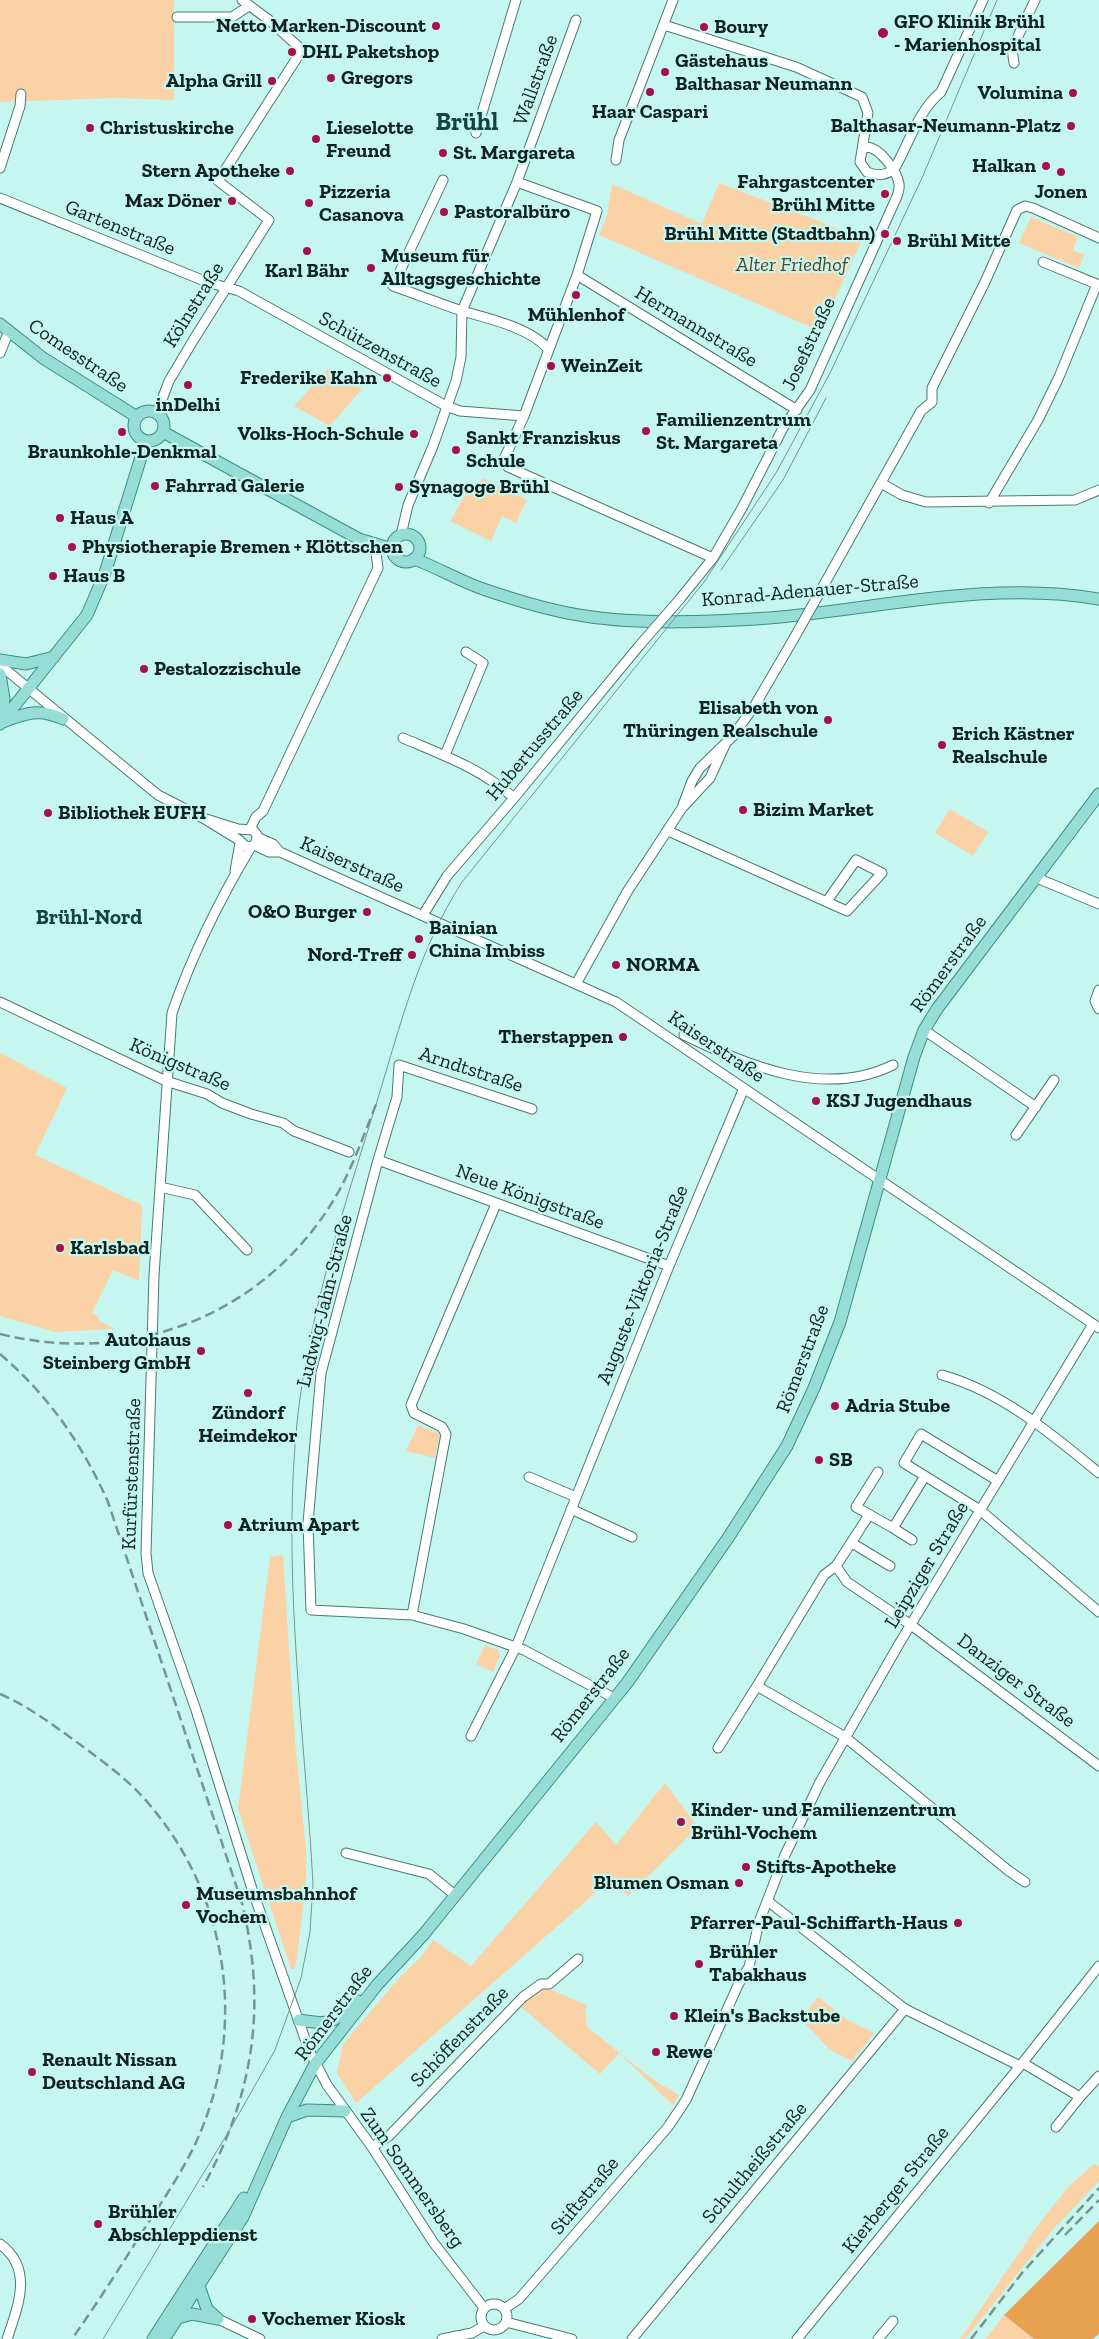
<!DOCTYPE html>
<html>
<head>
<meta charset="utf-8">
<style>
  body { margin:0 }
  canvas { display:block; background:#c5f6ef }
</style>
</head>
<body>
<canvas width="1099" height="2339"></canvas>
<script>
const context = document.querySelector('canvas').getContext('2d');
context.lineJoin = 'round';
function fillPath(path, color) {
  context.fillStyle = color;
  context.fill(path, 'evenodd');
}
function trace(path, color, width, dash) {
  context.strokeStyle = color;
  context.lineWidth = width;
  context.lineCap = dash ? 'butt' : 'round';
  context.setLineDash(dash || []);
  context.stroke(path);
}
function label(font, color, halo, rows, align = 'center') {
  context.font = font + ' "Zilla Slab",serif';
  context.lineWidth = 4.5;
  context.setLineDash([]);
  context.textBaseline = 'middle';
  context.strokeStyle = halo;
  context.fillStyle = color;
  for (const [text, x, y, turn = 0] of rows) {
    context.save();
    context.translate(x, y);
    context.rotate((+turn || 0) * Math.PI / 180);
    context.textAlign = isNaN(turn) ? turn : align;
    if (halo) context.strokeText(text, 0, 0);
    context.fillText(text, 0, 0);
    context.restore();
  }
}
fillPath(new Path2D(`
  M0,0H174V100L116,98L0,102Z
  M719,183L863,238L820,331L599,235L607,215L612,184L702,224Z
  M1031,217L1078,237L1073,250L1084,255L1079,268L1019,243Z
  M328,369L362,389L330,426L294,406Z
  M482,478L527,500L516,523L502,516L491,541L450,521L468,490L476,493Z
  M950,809L988,832L973,856L935,833Z
  M0,1053L67,1088L35,1155L142,1205L139,1281L113,1270L92,1313L99,1317L98,1320L115,1329L55,1332L0,1316Z
  M418,1425L440,1434L435,1458L406,1451Z
  M239,1519L258,1520V1531L239,1530Z
  M283,1555L295,1741L306,1849V1885L296,1964L294,1969H291L238,1809L270,1557Z
  M485,1645L498,1650L500,1656L493,1672L476,1664Z
  M665,1783L698,1827L628,1896L610,1880L356,2103L337,2073L343,2044L399,1978L422,1956L433,1940L471,1966L596,1822L616,1845Z
  M543,1986L588,2006L585,2009L587,2027L655,2081L679,2095L673,2105L619,2053L600,2074L520,2006Z
  M818,1997L849,2021L874,2033L852,2061L829,2049L801,2019Z
  M1094,2164L1099,2166V2181L1051,2232L965,2339H960L1039,2224L1069,2186Z
  M1004,2315L1034,2339H986Z`), '#fbd1a6');
fillPath(new Path2D(`
  M1099,2221V2334L1093,2339H1034L1004,2315Z`), '#e8a151');
const minor = new Path2D(`
  M177,17H232L249,6
  M664,25L796,67L862,97L868,113L860,162L867,172C877,176 889,176 896,166C910,141 918,111 941,92L983,0
  M1014,63L1012,49L1035,0
  M476,133L516,0
  M616,160L619,140L673,0
  M0,168L20,106L21,94
  M443,180L393,286C416,294 438,303 462,311C487,318 531,328 548,349
  M517,182L597,211L577,275L524,416L504,459L508,467L713,558
  M0,198L207,282L239,291L446,406L460,411L524,416
  M1043,262L1099,285
  M577,275L797,410
  M0,353L9,331
  M157,413L169,381L194,339L269,220L218,181L302,50L269,20L242,0
  M881,483L902,495L926,502L1075,500L1099,490
  M989,503L1038,420L1059,377L1097,284
  M401,535L408,505L433,446L456,381L461,357L462,311L517,182L576,20
  M816,599L921,411L932,402V388L985,282L1017,210L1025,206L1033,208L1099,238
  M679,600L713,558L742,508L783,428L810,390L894,203C897,197 900,190 899,184C897,171 880,148 867,147L862,150
  M0,665L158,795L203,818L238,829L253,830L257,835L256,843L251,847L245,846L239,840L203,818
  M403,738C443,755 482,769 514,798
  M445,755L483,663L466,652
  M683,805L692,781L700,768L733,736L755,705L793,640
  M250,829L256,817L263,811L378,568L375,546
  M668,831L847,911L882,873L856,860L827,901
  M257,837L273,844L280,852
  M254,845L269,852H280L616,1002L1099,1328
  M251,847C220,899 192,955 172,1013L154,1275L146,1553L148,1573L196,1710L252,1889L309,2050L327,2085L372,2147L433,2242L484,2308
  M235,871L240,843
  M1037,878L1099,904
  M423,915L447,876L514,798L639,646
  M576,984L627,892L682,808L710,778L725,745
  M1099,990L1095,1001L1099,1009
  M0,1002L166,1081L207,1094L222,1103L251,1114L283,1123L294,1131L349,1152
  M924,1030L1036,1107
  M684,1035C747,1065 824,1099 893,1065
  M532,1109L399,1065L397,1097L378,1160L321,1373L308,1523L311,1610L412,1615L464,1629L524,1650L614,1698
  M1016,1135L1054,1080
  M378,1160L669,1266
  M160,1187L195,1195L247,1250
  M942,1375C1002,1392 1052,1434 1099,1473
  M878,1472L856,1507L893,1528L925,1476
  M529,1477L576,1497
  M998,1481L921,1434L904,1463L980,1510L1099,1612
  M571,1509L632,1537
  M893,1528L912,1540
  M852,1543L890,1566
  M836,1566L869,1515
  M412,1615L446,1434L442,1427L414,1413L411,1405L496,1204
  M757,1686L824,1575L836,1566L847,1582L911,1625L1099,1766
  M471,1736L516,1647L669,1266L744,1088
  M718,1748L757,1686L845,1737L1009,1871L1025,1882
  M346,1853L429,1874L455,1895
  M769,1902L905,2009L1020,2066
  M1023,2063L1080,2097L1099,2076
  M1056,2127L1080,2097
  M372,2147L389,2136L523,1997L541,1984H549L578,1959
  M0,2244C34,2269 18,2306 7,2339
  M481 2317a13 13 0 1 1 26 0a13 13 0 1 1-26 0Z
  M504,2309L519,2299L668,2127L686,2100L739,1983L749,1967L759,1922L785,1855L820,1782L899,1644L1093,1324
  M218,2319L260,2339
  M506,2322L572,2339
  M442,2339L472,2333L484,2326
  M632,2339L905,2009
  M797,2339L1020,2066L1099,1966
  M878,2339L893,2321`);
const major = new Path2D(`
  M0,324L43,358L137,417
  M134 426a15 15 0 1 1 30 0a15 15 0 1 1-30 0Z
  M163,432L359,539L392,549
  M392 548a14 14 0 1 1 28 0a14 14 0 1 1-28 0Z
  M414,559C439,568 461,582 486,590C518,601 551,611 585,616C642,625 711,622 769,618C879,609 989,580 1099,599
  M0,660L26,664L54,657
  M0,674L4,699L1,721
  M3,722C25,713 40,708 63,719
  M0,724L87,615L105,573L146,441
  M299,2020C334,2026 332,2022 358,2001
  M287,2117L307,2110L345,2111
  M199,2286L207,2309L217,2318
  M178,2318L192,2314L218,2319
  M153,2339L244,2198
  M164,2339L243,2217L287,2117L315,2064L377,1985L424,1934L627,1683L728,1538L787,1446L814,1388L840,1322L914,1057L924,1030L937,1009L1099,794`);
trace(minor, '#4c7974', 11);
trace(major, '#3b8e86', 13);
trace(minor, '#fff', 9);
trace(major, '#97ddd7', 11);
trace(new Path2D(`
  M721,570L783,480L826,398
  M103,2339L232,2126L275,2050L301,1978L310,1932L313,1884C305,1738 284,1591 295,1445C304,1326 343,1211 378,1098C401,1023 419,949 462,882L704,582L776,473L830,373L922,178L997,0`), '#739691', 1);
trace(new Path2D(`
  M0,1334C127,1365 255,1320 328,1209C350,1176 362,1139 377,1102
  M0,1354C49,1396 82,1444 108,1502L242,1903C267,2007 254,2093 203,2187
  M0,1694C30,1707 56,1727 82,1746C102,1761 123,1776 140,1794C221,1881 247,2006 206,2118C191,2160 165,2197 141,2234C119,2269 96,2305 72,2339
  M1065,2235L1099,2200
  M971,2339L1022,2273L1099,2188`), '#739691', 2.5, [10, 5]);
const minorBridge = new Path2D(`
  M793,640L816,599
  M639,646L679,600`);
trace(minorBridge, '#4c7974', 11, []);
trace(minorBridge, '#fff', 9);
for (const [x, y, r, color] of [
  [436,26,5,"#a6104a"],
  [704,27,5,"#a6104a"],
  [883,33,6,"#a6104a"],
  [292,52,5,"#a6104a"],
  [665,72,5,"#a6104a"],
  [331,78,5,"#a6104a"],
  [272,81,5,"#a6104a"],
  [650,92,5,"#a6104a"],
  [1073,93,5,"#a6104a"],
  [1071,126,5,"#a6104a"],
  [90,128,5,"#a6104a"],
  [316,139,5,"#a6104a"],
  [443,153,5,"#a6104a"],
  [1046,166,5,"#a6104a"],
  [290,171,5,"#a6104a"],
  [1061,172,5,"#a6104a"],
  [885,194,5,"#a6104a"],
  [232,201,5,"#a6104a"],
  [309,203,5,"#a6104a"],
  [444,212,5,"#a6104a"],
  [885,234,5,"#a6104a"],
  [897,241,5,"#a6104a"],
  [307,251,5,"#a6104a"],
  [371,268,5,"#a6104a"],
  [576,295,5,"#a6104a"],
  [551,366,5,"#a6104a"],
  [387,378,5,"#a6104a"],
  [188,385,5,"#a6104a"],
  [646,431,5,"#a6104a"],
  [122,432,5,"#a6104a"],
  [414,434,5,"#a6104a"],
  [456,450,5,"#a6104a"],
  [155,486,5,"#a6104a"],
  [399,487,5,"#a6104a"],
  [60,518,5,"#a6104a"],
  [72,547,5,"#a6104a"],
  [53,576,5,"#a6104a"],
  [144,669,5,"#a6104a"],
  [828,720,5,"#a6104a"],
  [942,745,5,"#a6104a"],
  [743,810,5,"#a6104a"],
  [48,813,5,"#a6104a"],
  [367,912,5,"#a6104a"],
  [419,939,5,"#a6104a"],
  [412,955,5,"#a6104a"],
  [616,965,5,"#a6104a"],
  [623,1037,5,"#a6104a"],
  [816,1101,5,"#a6104a"],
  [60,1248,5,"#a6104a"],
  [201,1351,5,"#a6104a"],
  [248,1393,5,"#a6104a"],
  [835,1406,5,"#a6104a"],
  [819,1460,5,"#a6104a"],
  [228,1525,5,"#a6104a"],
  [681,1822,5,"#a6104a"],
  [746,1867,5,"#a6104a"],
  [739,1883,5,"#a6104a"],
  [186,1905,5,"#a6104a"],
  [958,1923,5,"#a6104a"],
  [699,1964,5,"#a6104a"],
  [674,2016,5,"#a6104a"],
  [656,2052,5,"#a6104a"],
  [32,2072,5,"#a6104a"],
  [98,2224,5,"#a6104a"],
  [252,2319,5,"#a6104a"]
]) {
  const dot = new Path2D();
  dot.arc(x, y, r, 0, 2 * Math.PI);
  context.fillStyle = color;
  context.fill(dot);
  trace(dot, '#c5f6ef', 2);
}
label('bold 20px', '#102321', '#c5f6ef', [
  ["GFO Klinik Brühl",894,22],
  ["- Marienhospital",894,45],
  ["Netto Marken-Discount",426,26,"right"],
  ["Boury",714,27],
  ["DHL Paketshop",302,52],
  ["Gästehaus",675,61],
  ["Balthasar Neumann",675,84],
  ["Gregors",341,78],
  ["Alpha Grill",262,81,"right"],
  ["Volumina",1063,93,"right"],
  ["Haar Caspari",650,112,"center"],
  ["Balthasar-Neumann-Platz",1061,126,"right"],
  ["Christuskirche",100,128],
  ["Lieselotte",326,128],
  ["Freund",326,151],
  ["St. Margareta",453,153],
  ["Halkan",1036,166,"right"],
  ["Stern Apotheke",280,171,"right"],
  ["Fahrgastcenter",875,182,"right"],
  ["Brühl Mitte",875,205,"right"],
  ["Pizzeria",319,192],
  ["Casanova",319,215],
  ["Jonen",1061,192,"center"],
  ["Max Döner",222,201,"right"],
  ["Pastoralbüro",454,212],
  ["Brühl Mitte (Stadtbahn)",875,234,"right"],
  ["Brühl Mitte",907,241],
  ["Museum für",381,256],
  ["Alltagsgeschichte",381,279],
  ["Karl Bähr",307,271,"center"],
  ["Mühlenhof",576,315,"center"],
  ["WeinZeit",561,366],
  ["Frederike Kahn",377,378,"right"],
  ["inDelhi",188,405,"center"],
  ["Familienzentrum",656,420],
  ["St. Margareta",656,443],
  ["Volks-Hoch-Schule",404,434,"right"],
  ["Sankt Franziskus",466,438],
  ["Schule",466,461],
  ["Braunkohle-Denkmal",122,452,"center"],
  ["Fahrrad Galerie",165,486],
  ["Synagoge Brühl",409,487],
  ["Haus A",70,518],
  ["Physiotherapie Bremen + Klöttschen",82,547],
  ["Haus B",63,576],
  ["Pestalozzischule",154,669],
  ["Elisabeth von",818,708,"right"],
  ["Thüringen Realschule",818,731,"right"],
  ["Erich Kästner",952,734],
  ["Realschule",952,757],
  ["Bizim Market",753,810],
  ["Bibliothek EUFH",58,813],
  ["O&O Burger",357,912,"right"],
  ["Bainian",429,928],
  ["China Imbiss",429,951],
  ["Nord-Treff",402,955,"right"],
  ["NORMA",626,965],
  ["Therstappen",613,1037,"right"],
  ["KSJ Jugendhaus",826,1101],
  ["Karlsbad",70,1248],
  ["Autohaus",191,1340,"right"],
  ["Steinberg GmbH",191,1363,"right"],
  ["Adria Stube",845,1406],
  ["Zündorf",248,1413,"center"],
  ["Heimdekor",248,1436,"center"],
  ["SB",829,1460],
  ["Atrium Apart",238,1525],
  ["Kinder- und Familienzentrum",691,1810],
  ["Brühl-Vochem",691,1833],
  ["Stifts-Apotheke",756,1867],
  ["Blumen Osman",729,1883,"right"],
  ["Museumsbahnhof",196,1894],
  ["Vochem",196,1917],
  ["Pfarrer-Paul-Schiffarth-Haus",948,1923,"right"],
  ["Brühler",709,1952],
  ["Tabakhaus",709,1975],
  ["Klein's Backstube",684,2016],
  ["Rewe",666,2052],
  ["Renault Nissan",42,2060],
  ["Deutschland AG",42,2083],
  ["Brühler",108,2212],
  ["Abschleppdienst",108,2235],
  ["Vochemer Kiosk",262,2319]
], 'left');
label('20px', '#102321', '#c5f6ef', [
  ["Wallstraße",536,80,-70],
  ["Gartenstraße",120,228,22],
  ["Kölnstraße",194,305,-58],
  ["Hermannstraße",696,327,31],
  ["Josefstraße",809,344,-65],
  ["Schützenstraße",380,350,29],
  ["Comesstraße",78,356,34],
  ["Konrad-Adenauer-Straße",810,591,-5],
  ["Hubertusstraße",535,745,-50],
  ["Kaiserstraße",352,865,24],
  ["Römerstraße",949,964,-54],
  ["Kaiserstraße",716,1047,34],
  ["Königstraße",180,1065,23],
  ["Arndtstraße",471,1070,18],
  ["Neue Königstraße",530,1197,20],
  ["Auguste-Viktoria-Straße",643,1285,-68],
  ["Ludwig-Jahn-Straße",325,1301,-76],
  ["Römerstraße",803,1359,-69],
  ["Kurfürstenstraße",132,1474,-88],
  ["Leipziger Straße",927,1565,-59],
  ["Danziger Straße",1016,1681,37],
  ["Römerstraße",591,1695,-52],
  ["Römerstraße",334,2013,-53],
  ["Schöffenstraße",460,2037,-46],
  ["Schultheißstraße",755,2163,-50],
  ["Zum Sommersberg",412,2178,55],
  ["Kierberger Straße",896,2190,-51],
  ["Stiftstraße",585,2196,-50]
]);
label('italic 20px', '#5f4120', '#c5f6ef', [
  ["Alter Friedhof",792,265]
]);
label('bold 21px', '#15433f', '#c5f6ef', [
  ["Brühl-Nord",89,918]
]);
label('bold 25px', '#15433f', '#c5f6ef', [
  ["Brühl",467,123]
]);
</script>
</body>
</html>
